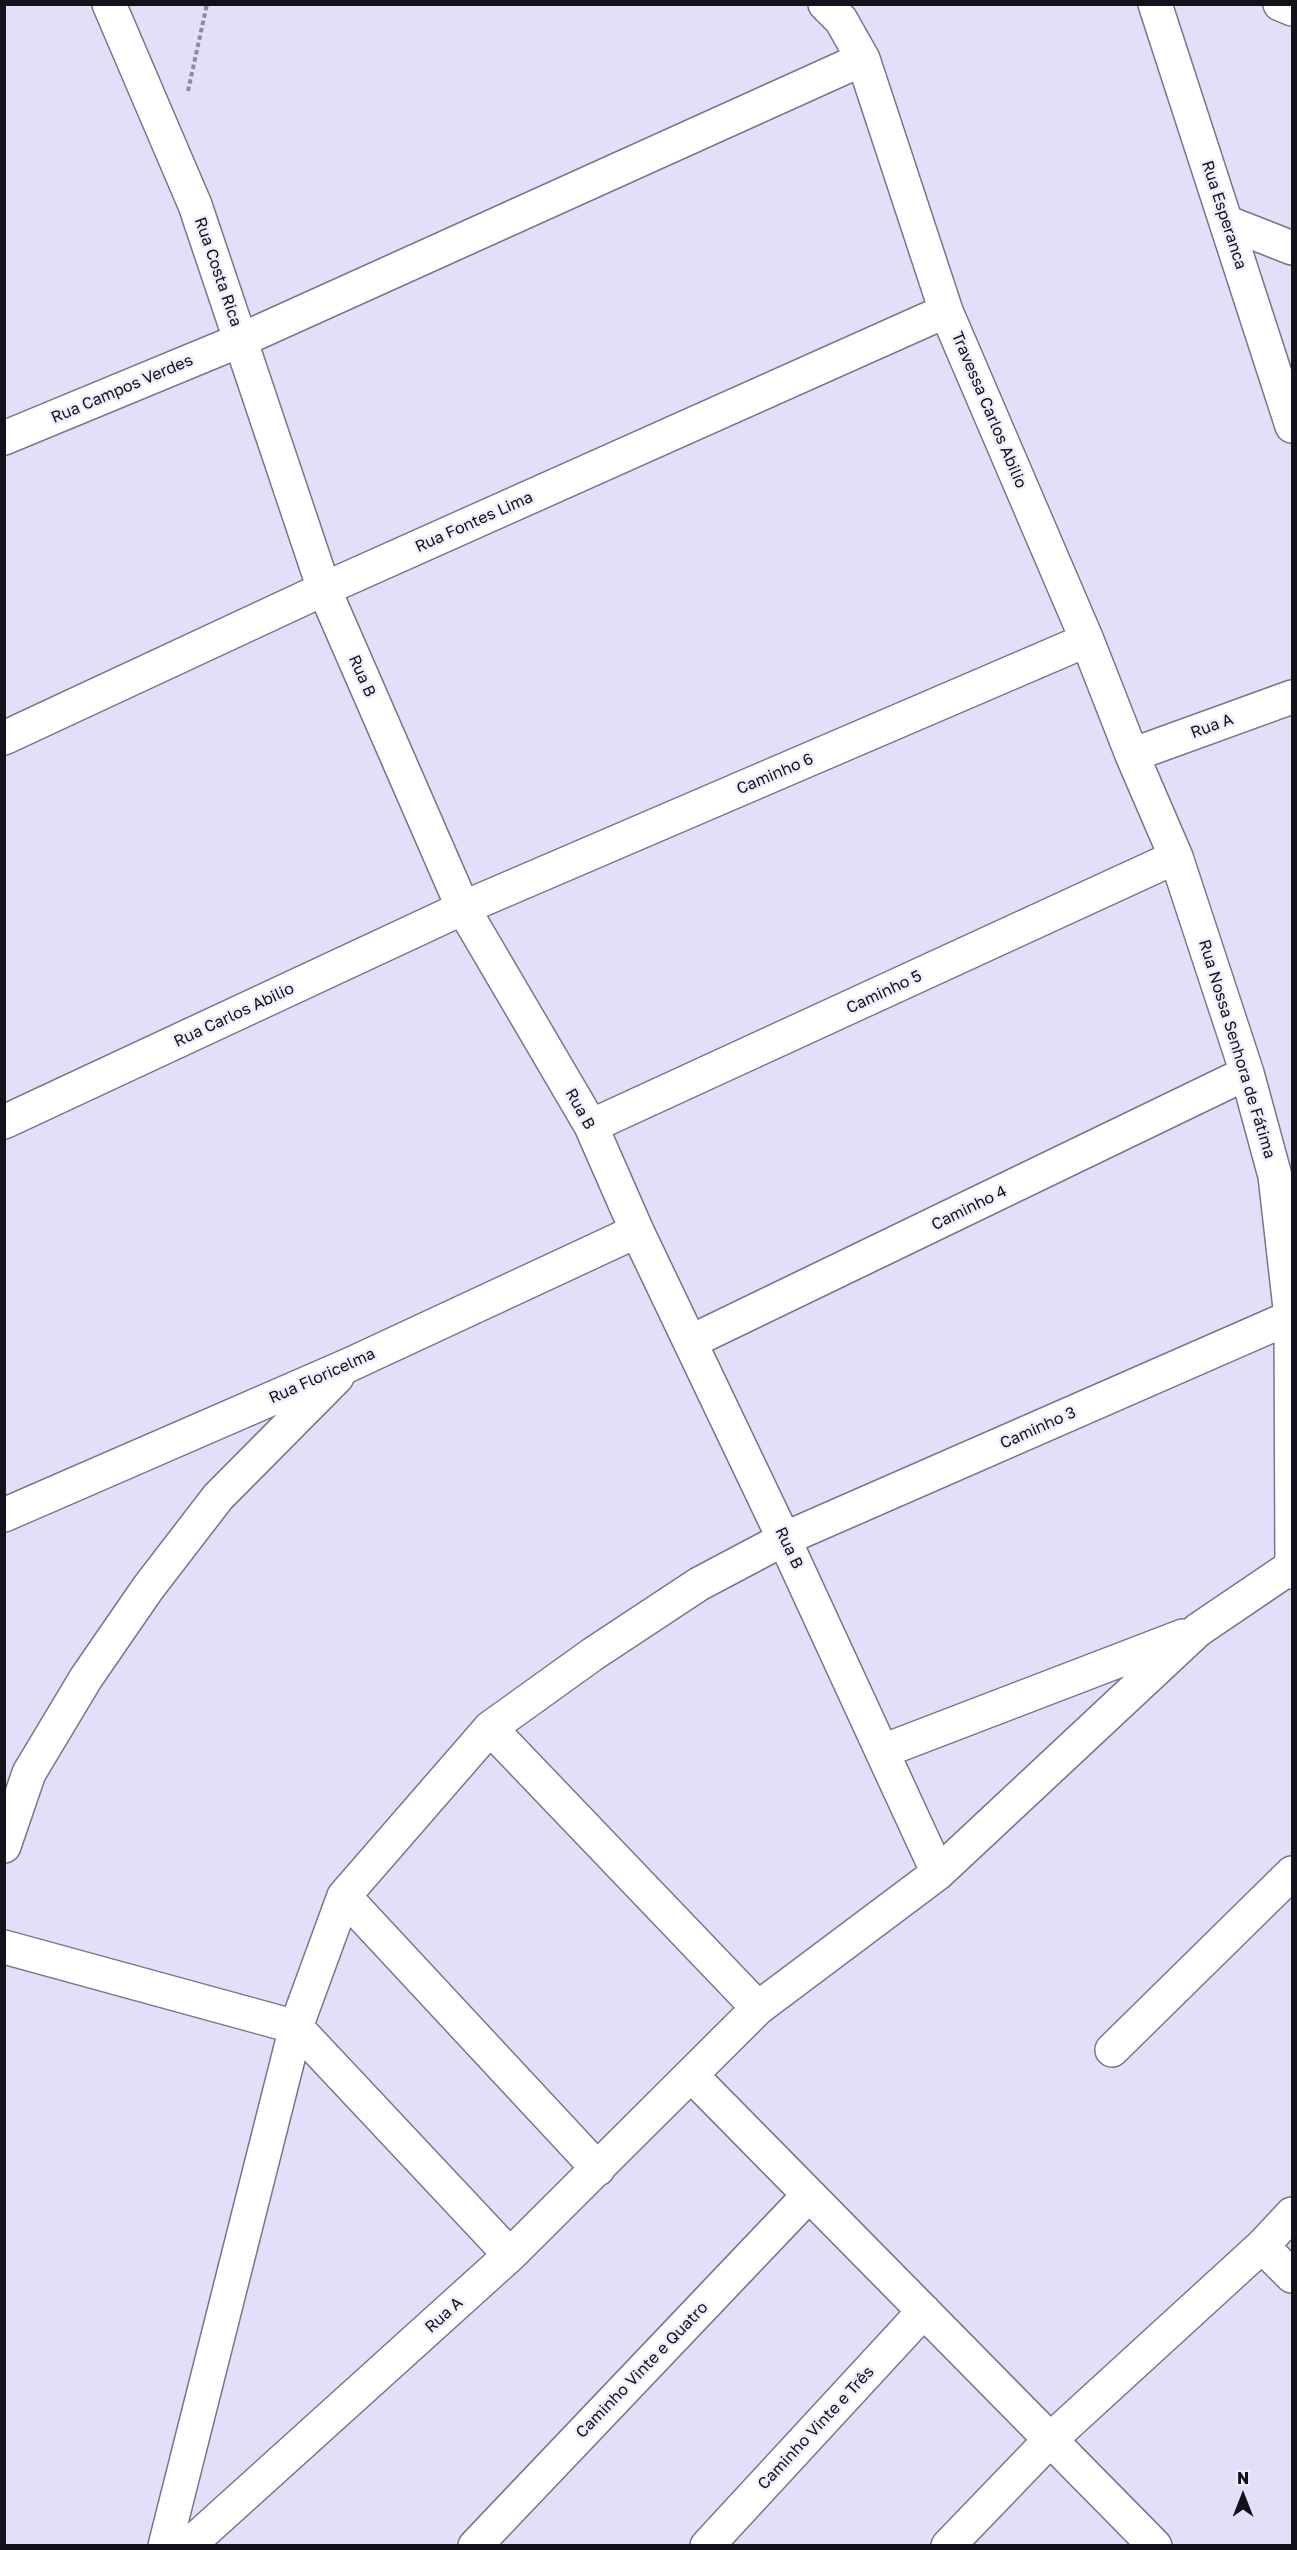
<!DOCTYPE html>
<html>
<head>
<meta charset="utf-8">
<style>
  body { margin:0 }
  #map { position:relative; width:1297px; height:2550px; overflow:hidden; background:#e4dff9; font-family:"Golos Text",sans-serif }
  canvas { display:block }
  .frame { position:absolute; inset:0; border:6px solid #13111a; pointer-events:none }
  .north { position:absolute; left:1213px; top:2466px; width:60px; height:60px; -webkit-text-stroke:4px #f1edfd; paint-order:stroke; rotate:0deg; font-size:16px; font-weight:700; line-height:24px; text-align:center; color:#13111a }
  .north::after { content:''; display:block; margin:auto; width:21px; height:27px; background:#13111a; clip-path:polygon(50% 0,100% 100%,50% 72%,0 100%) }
</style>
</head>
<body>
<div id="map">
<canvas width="1297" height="2550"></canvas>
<div class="frame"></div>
<div class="north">N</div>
</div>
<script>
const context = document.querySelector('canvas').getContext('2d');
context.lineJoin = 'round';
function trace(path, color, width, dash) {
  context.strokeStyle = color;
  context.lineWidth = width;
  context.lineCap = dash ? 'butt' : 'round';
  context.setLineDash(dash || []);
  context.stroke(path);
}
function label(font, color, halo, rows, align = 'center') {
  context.font = font + ' "Golos Text",sans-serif';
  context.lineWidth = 5;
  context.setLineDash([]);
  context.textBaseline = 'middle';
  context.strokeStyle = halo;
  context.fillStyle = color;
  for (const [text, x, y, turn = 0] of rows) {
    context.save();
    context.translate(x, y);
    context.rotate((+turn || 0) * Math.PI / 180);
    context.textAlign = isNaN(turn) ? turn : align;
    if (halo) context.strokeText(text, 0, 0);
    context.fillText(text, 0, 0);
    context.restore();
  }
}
const street = new Path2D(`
  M109,4L195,205L324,589L463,908L591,1126L637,1231L784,1539L938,1873
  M825,4L841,20L863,59L946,311L1087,640L1132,755L1176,857L1247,1073L1275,1176L1291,1317L1292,1572
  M1155,4L1292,426
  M1280,4L1292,9
  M1226,222L1292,248
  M4,438L241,340L863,59
  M4,738L324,589L946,311
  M1132,755L1292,697
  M4,1122L463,908L1087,640
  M591,1126L1176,857
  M690,1342L1247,1073
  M4,1515L349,1365L637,1231
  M490,1728L758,2008
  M883,1751L1183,1636
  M4,1846L29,1773L86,1678L148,1588L218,1497L337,1377
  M344,1896L598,2169
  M4,1947L296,2027L510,2255
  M1112,2050L1292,1873
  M692,2076L1155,2546
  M1262,2246L1292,2276
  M165,2546L296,2027L344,1896L490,1728L593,1654L699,1584L784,1539L1291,1317
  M188,2546L510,2255L758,2008L938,1873L1198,1630L1291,1567
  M475,2546L809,2195
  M707,2546L924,2311
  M948,2546L1050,2440L1262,2246L1292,2214`);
trace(street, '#7a758c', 36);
trace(new Path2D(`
  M188,91L207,4`), '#8e8a9d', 4, [4.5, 3]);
trace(street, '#fff', 33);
label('16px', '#13111a', '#f1edfd', [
  ["Rua Esperanca",1224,215,72],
  ["Rua Costa Rica",218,272,71],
  ["Rua Campos Verdes",122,389,-23],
  ["Travessa Carlos Abilio",989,410,67],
  ["Rua Fontes Lima",474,522,-24],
  ["Rua B",362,676,66],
  ["Rua A",1212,726,-20],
  ["Caminho 6",775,774,-23],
  ["Caminho 5",884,992,-25],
  ["Rua Carlos Abilio",234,1015,-25],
  ["Rua Nossa Senhora de Fátima",1237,1049,73],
  ["Rua B",580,1109,61],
  ["Caminho 4",969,1208,-26],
  ["Rua Floricelma",322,1376,-24],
  ["Caminho 3",1038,1428,-24],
  ["Rua B",789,1548,65],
  ["Rua A",444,2315,-42],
  ["Caminho Vinte e Quatro",642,2370,-46],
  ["Caminho Vinte e Três",816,2428,-47]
]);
</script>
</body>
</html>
